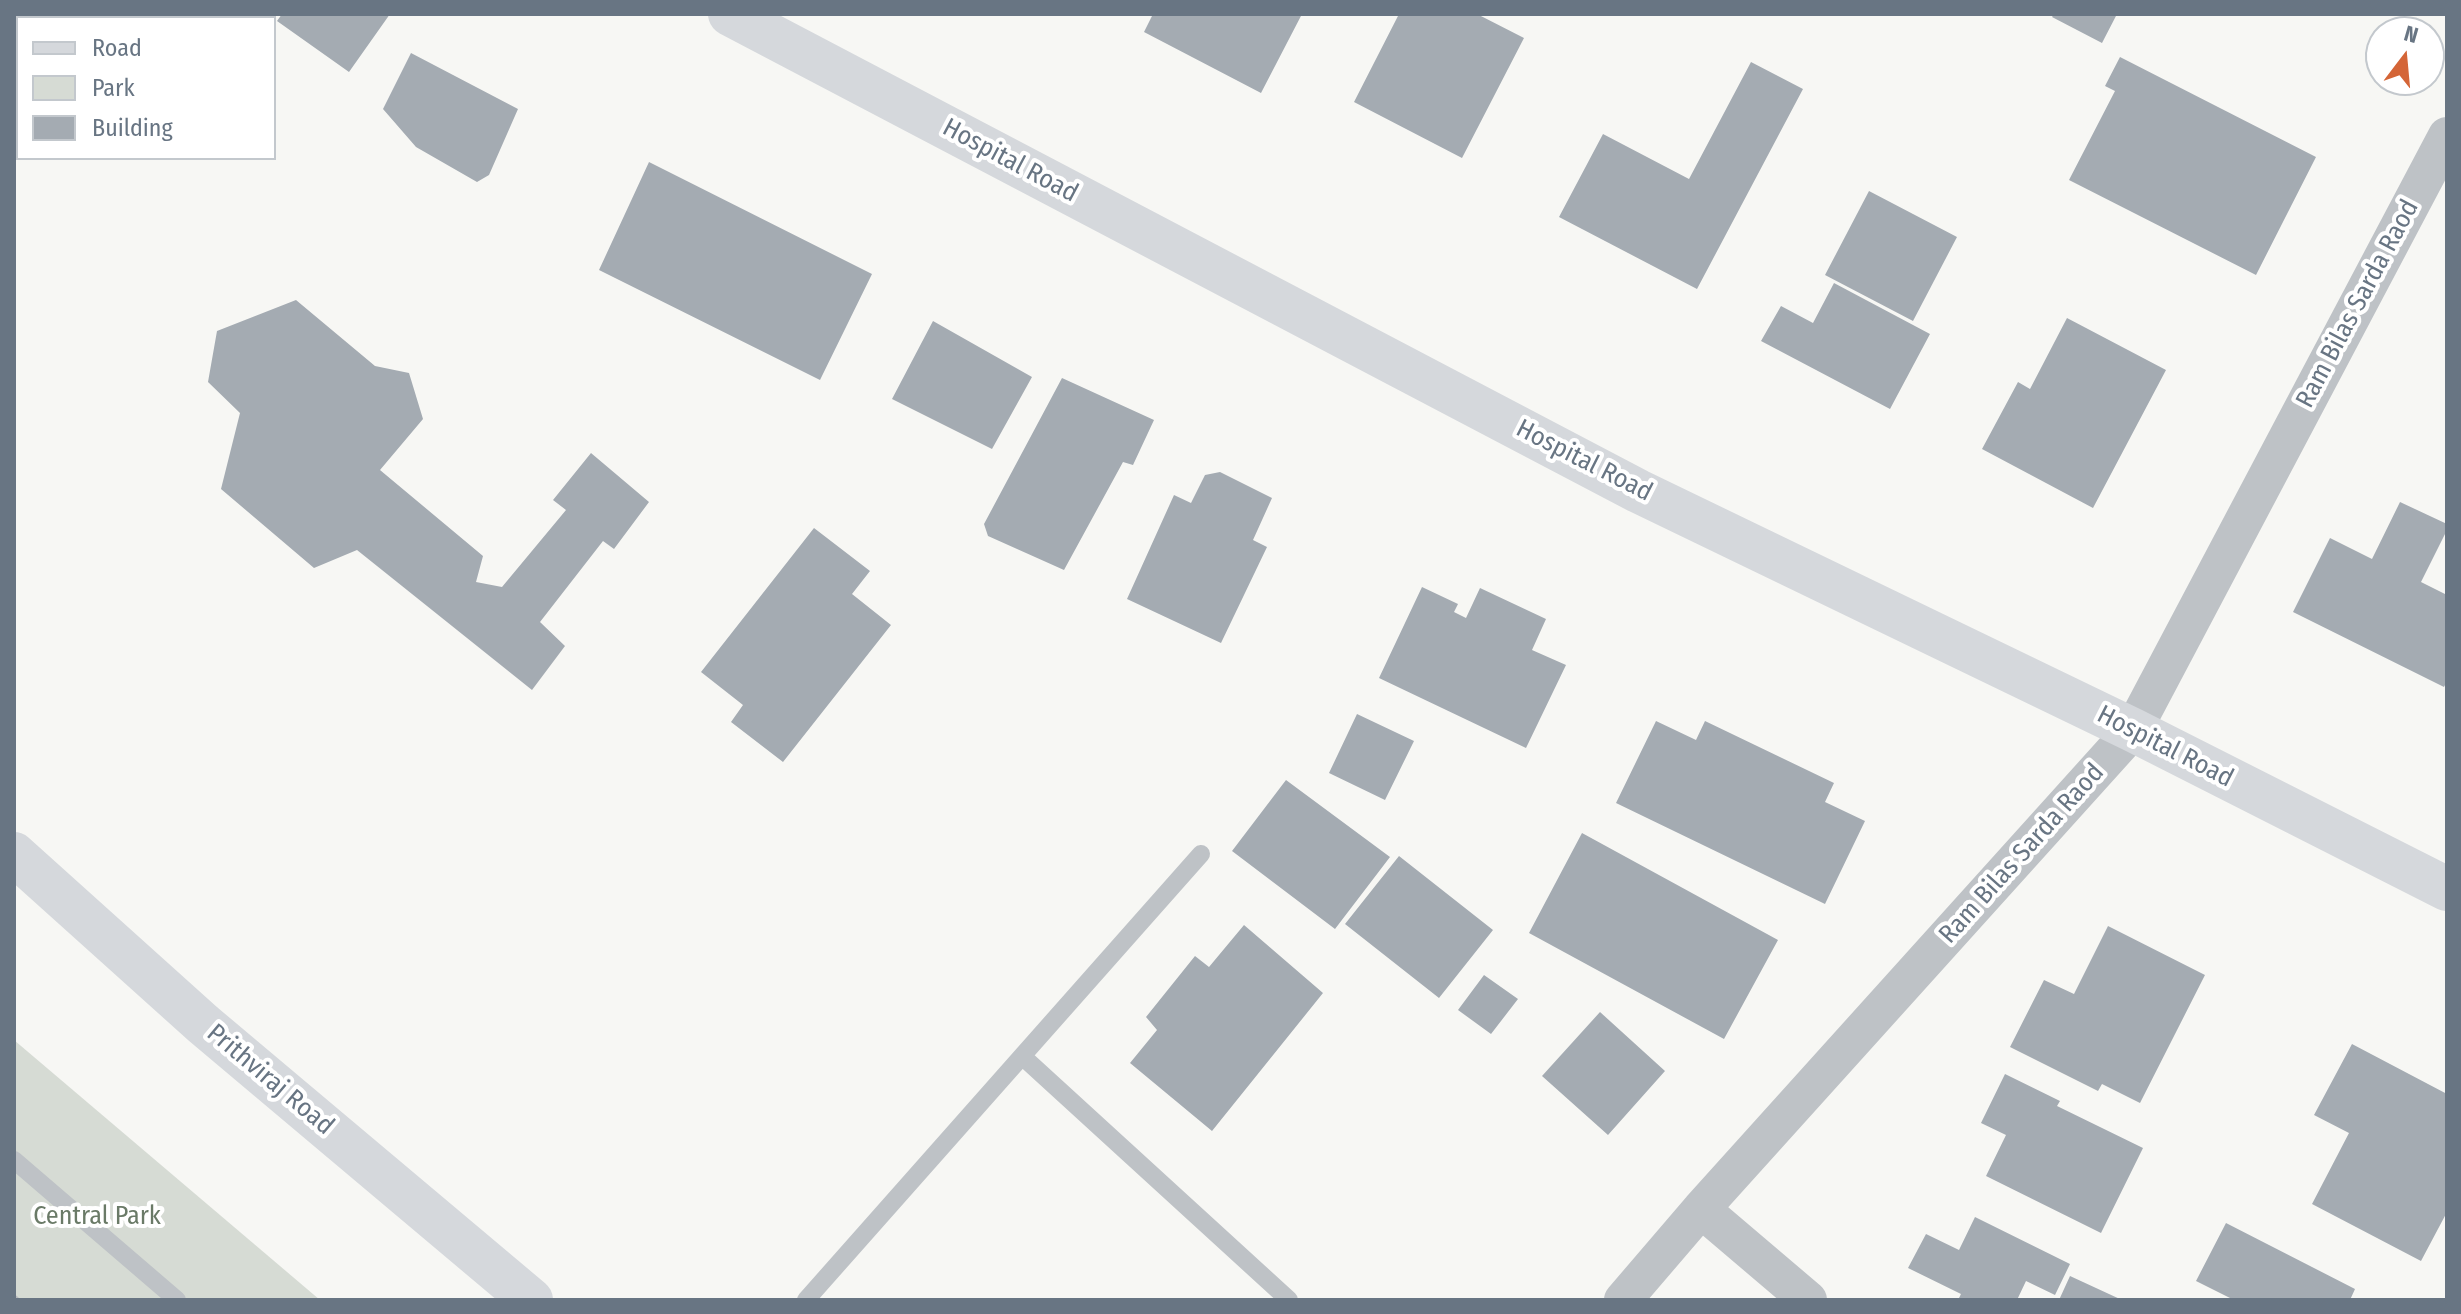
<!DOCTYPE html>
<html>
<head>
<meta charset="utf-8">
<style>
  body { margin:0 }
  #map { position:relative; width:2461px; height:1314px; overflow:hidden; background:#f7f7f4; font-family:"Fira Sans Condensed",sans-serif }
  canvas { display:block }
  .frame { position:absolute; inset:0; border:16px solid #687583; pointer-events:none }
  .legend { position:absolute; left:16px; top:16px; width:260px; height:144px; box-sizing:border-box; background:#fff; border:2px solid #c3c8cd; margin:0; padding:10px 14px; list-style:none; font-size:24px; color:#687583 }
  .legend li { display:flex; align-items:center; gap:16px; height:40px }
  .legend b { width:40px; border:2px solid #c3c8cd }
  .north { position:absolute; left:2365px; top:16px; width:80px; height:80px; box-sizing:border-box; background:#fff; border:2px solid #c3c8cd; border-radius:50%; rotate:16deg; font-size:22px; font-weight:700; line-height:32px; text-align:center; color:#687583 }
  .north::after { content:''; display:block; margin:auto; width:28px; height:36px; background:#d46537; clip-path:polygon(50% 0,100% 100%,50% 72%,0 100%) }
</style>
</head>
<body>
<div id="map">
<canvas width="2461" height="1314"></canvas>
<div class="frame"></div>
<ul class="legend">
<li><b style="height:10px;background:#d5d8dc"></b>Road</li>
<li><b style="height:22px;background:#d6dbd4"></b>Park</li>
<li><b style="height:22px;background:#a4abb2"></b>Building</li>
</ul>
<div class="north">N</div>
</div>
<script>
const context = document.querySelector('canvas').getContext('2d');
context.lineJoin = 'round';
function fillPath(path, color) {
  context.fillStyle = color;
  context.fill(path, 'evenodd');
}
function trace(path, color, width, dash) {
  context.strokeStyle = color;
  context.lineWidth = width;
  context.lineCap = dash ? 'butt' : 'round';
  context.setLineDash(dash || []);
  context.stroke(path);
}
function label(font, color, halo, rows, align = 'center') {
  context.font = font + ' "Fira Sans Condensed",sans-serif';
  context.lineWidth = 8;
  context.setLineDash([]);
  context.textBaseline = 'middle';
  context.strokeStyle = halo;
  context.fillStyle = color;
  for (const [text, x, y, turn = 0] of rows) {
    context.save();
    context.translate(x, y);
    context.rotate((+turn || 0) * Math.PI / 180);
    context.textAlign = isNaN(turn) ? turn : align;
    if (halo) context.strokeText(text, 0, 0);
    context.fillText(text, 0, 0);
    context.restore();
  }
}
fillPath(new Path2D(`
  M14,1040L320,1300H14Z`), '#d6dbd4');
fillPath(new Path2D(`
  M282,14H390L349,72L277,21Z
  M1153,14H1302L1261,93L1144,32Z
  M1399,14H1477L1524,38L1462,158L1354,102Z
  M2054,14H2117L2102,43L2052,17Z
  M411,53L518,109L489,175L477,182L416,147L383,109Z
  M2120,57L2316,157L2256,275L2069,180L2115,91L2105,86Z
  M1751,62L1803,89L1697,289L1559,217L1603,134L1689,179Z
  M649,162L872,274L820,380L599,270Z
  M1869,191L1957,237L1913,321L1825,275Z
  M1834,283L1930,334L1890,409L1761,341L1781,306L1813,323Z
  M296,300L375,366L409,373L423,419L380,470L483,556L476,582L502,587L566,510L553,500L591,453L649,502L614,549L603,541L540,622L565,646L532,690L357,550L314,568L221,489L240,413L208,382L217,331Z
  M2067,318L2166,370L2093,508L1982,449L2018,382L2030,389Z
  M933,321L1032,377L992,449L892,399Z
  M1062,378L1154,420L1133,465L1123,462L1064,570L988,536L984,524Z
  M1220,472L1272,498L1253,540L1267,547L1221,643L1127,599L1174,495L1191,503L1205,475Z
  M2400,502L2447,524V530L2421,582L2447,595V681L2444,687L2293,612L2330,538L2372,559Z
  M814,528L870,571L852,594L891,625L783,762L731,722L743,705L701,672Z
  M1422,587L1458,604L1454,612L1466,618L1480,588L1546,619L1532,650L1566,665L1526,748L1379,678Z
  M1357,714L1414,741L1385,800L1329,773Z
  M1656,721L1696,740L1705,721L1834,783L1825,802L1865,821L1825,904L1616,803Z
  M1286,780L1390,857L1335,929L1232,851Z
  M1582,833L1778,940L1724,1039L1529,933Z
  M1399,856L1493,930L1439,998L1345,924Z
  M1244,925L1323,993L1212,1131L1130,1063L1157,1030L1146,1017L1195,956L1209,967Z
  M2108,926L2205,975L2140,1103L2102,1084L2098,1091L2010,1047L2044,980L2074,994Z
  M1484,975L1518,999L1491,1034L1458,1010Z
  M1600,1012L1665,1071L1608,1135L1542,1076Z
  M2352,1044L2447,1094V1212L2421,1261L2312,1204L2349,1133L2314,1115Z
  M2005,1074L2060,1101L2057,1106L2143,1148L2101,1233L1986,1176L2006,1135L1981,1123Z
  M1975,1217L2070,1264L2055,1295L2026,1281L2017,1300H1958L1961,1294L1908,1268L1926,1234L1959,1250Z
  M2226,1223L2355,1289L2350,1300H2234L2196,1281Z
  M2070,1276L2122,1300H2059Z`), '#a4abb2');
trace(new Path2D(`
  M14,1297L18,1300`), '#b9bbbe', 5, [4, 4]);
trace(new Path2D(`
  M1022,1056L1289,1300
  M14,1160L177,1300
  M806,1300L1201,854`), '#bec2c6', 18);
trace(new Path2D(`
  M1701,1209L1808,1300
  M1623,1300L1701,1209L2133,730L2447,136`), '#bec2c6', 38);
trace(new Path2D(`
  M730,14L1638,491L2133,730L2447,889
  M44,18L47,14
  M14,51L18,47
  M14,854L203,1024L531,1300`), '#d5d8dc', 44);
label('26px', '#687583', '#fff', [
  ["Hospital Road",1010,161,28],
  ["Ram Bilas Sarda Raod",2358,304,-62],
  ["Hospital Road",1584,461,27],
  ["Hospital Road",2165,747,27],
  ["Ram Bilas Sarda Raod",2022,854,-48],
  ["Prithviraj Road",270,1080,40]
]);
label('26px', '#6a7a67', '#fff', [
  ["Central Park",97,1217]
]);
</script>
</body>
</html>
